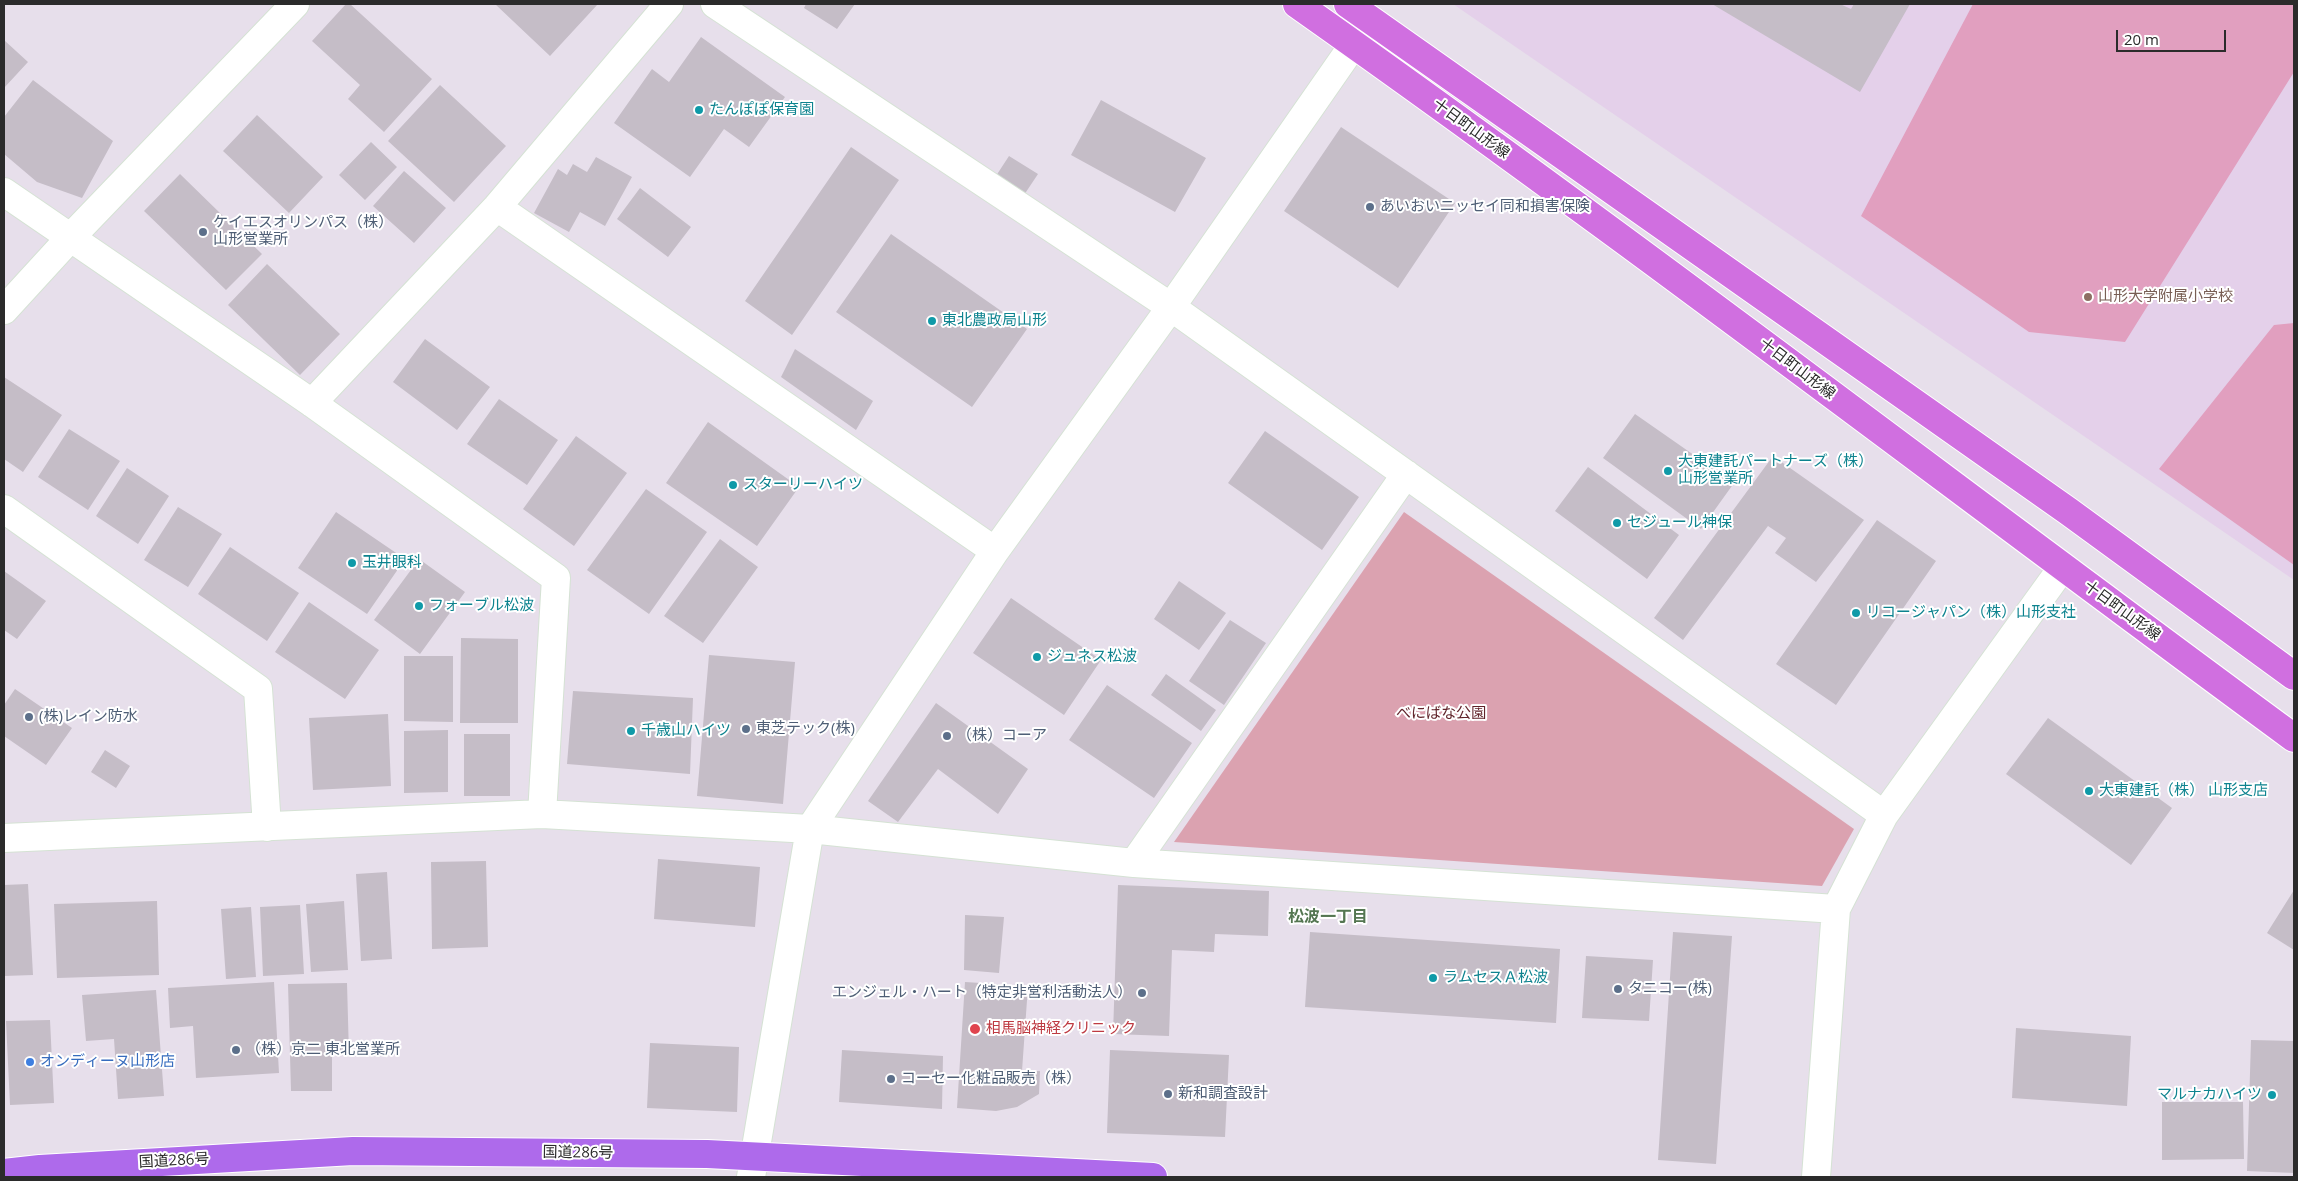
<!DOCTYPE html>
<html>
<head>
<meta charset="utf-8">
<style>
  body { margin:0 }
  #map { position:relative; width:2298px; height:1181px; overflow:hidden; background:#e7dfeb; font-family:"Open Sans",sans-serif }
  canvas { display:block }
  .frame { position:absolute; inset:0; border:5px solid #2b2b2b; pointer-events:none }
  .scale { position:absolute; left:2116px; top:30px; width:110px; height:22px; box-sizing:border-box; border:2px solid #2b2b2b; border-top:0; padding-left:6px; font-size:15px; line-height:18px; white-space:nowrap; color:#2b2b2b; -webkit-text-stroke:4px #fff; paint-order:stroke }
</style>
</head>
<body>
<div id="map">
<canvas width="2298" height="1181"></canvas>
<div class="frame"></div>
<div class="scale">20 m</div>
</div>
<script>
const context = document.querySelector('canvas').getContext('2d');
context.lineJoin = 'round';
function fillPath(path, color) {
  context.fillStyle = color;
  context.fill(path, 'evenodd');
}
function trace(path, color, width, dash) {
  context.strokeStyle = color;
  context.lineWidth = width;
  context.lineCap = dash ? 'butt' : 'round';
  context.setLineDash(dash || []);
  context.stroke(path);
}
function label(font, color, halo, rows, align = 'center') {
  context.font = font + ' "Open Sans","Noto Sans JP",sans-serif';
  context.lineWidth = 4;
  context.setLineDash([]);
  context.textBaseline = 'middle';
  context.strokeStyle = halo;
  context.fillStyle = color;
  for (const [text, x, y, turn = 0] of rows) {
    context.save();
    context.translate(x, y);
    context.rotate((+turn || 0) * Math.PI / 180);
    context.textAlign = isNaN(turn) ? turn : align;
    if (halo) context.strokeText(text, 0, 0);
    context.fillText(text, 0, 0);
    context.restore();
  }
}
fillPath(new Path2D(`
  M1453,4H2294V580L1469,15Z`), '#e4d0ea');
fillPath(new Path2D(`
  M1404,512L1854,829L1822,886L1174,842Z`), '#dba2b0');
fillPath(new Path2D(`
  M1973,4H2294V72L2125,342L2029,332L1861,216Z
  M2294,323V565L2159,469L2274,325Z`), '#e19fbf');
fillPath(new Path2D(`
  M346,4H350L432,79L384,132L348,99L360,85L312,41Z
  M495,4H598L550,56Z
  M806,4H855L837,29L804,8Z
  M1712,4H1840L1851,9L1854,4H1910L1860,92Z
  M701,37L785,97L749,147L724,129L690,177L614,123L652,69L669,82Z
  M4,40L28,62L4,88Z
  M33,80L113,141L82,198L37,182L4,154V117Z
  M440,85L506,146L454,202L388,141Z
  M1101,100L1206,158L1175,212L1071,155Z
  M257,115L323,177L289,213L223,151Z
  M1341,127L1455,203L1398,288L1284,211Z
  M371,142L397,167L365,200L339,175Z
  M851,147L899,180L792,335L745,301Z
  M1009,156L1038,174L1020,201L992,182Z
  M596,157L632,177L605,226L580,212L569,232L534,213L558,169L567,175L573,164L587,172Z
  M404,171L446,208L414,243L373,206Z
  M180,174L262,254L226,290L144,211Z
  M640,188L691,227L668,257L617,219Z
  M891,234L1027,329L972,407L836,312Z
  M267,264L340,334L300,375L228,305Z
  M425,339L490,387L457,430L393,382Z
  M795,349L873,401L856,430L781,377Z
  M4,377L62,415L23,472L4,459Z
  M499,399L558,440L527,485L467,444Z
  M1635,414L1734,483L1701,529L1603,458Z
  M708,422L799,487L757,546L666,483Z
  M69,429L120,461L88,510L38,477Z
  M1265,431L1359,497L1322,550L1228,483Z
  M576,436L627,473L574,546L523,509Z
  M1773,456L1864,520L1816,582L1775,553L1786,538L1768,526L1683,640L1654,618Z
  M1588,467L1679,535L1647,579L1555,511Z
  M127,468L169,496L138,544L96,516Z
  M646,489L707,532L649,614L587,570Z
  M178,507L222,534L188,587L144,560Z
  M336,512L405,559L367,614L298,568Z
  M1877,520L1936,561L1836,705L1776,664Z
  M720,539L758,567L703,643L664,616Z
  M230,547L299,593L267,641L198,594Z
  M419,559L465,592L420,654L374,620Z
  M4,571L46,601L17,639L4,630Z
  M1179,581L1226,613L1199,650L1154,619Z
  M1011,598L1101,660L1064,715L973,653Z
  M309,602L379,650L345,699L275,652Z
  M1230,620L1266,643L1224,705L1189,681Z
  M461,638L518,639V723H460Z
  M709,655L795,662L783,804L697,796Z
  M404,656H453V722L404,721Z
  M1166,674L1216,710L1201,731L1151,695Z
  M1107,685L1192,743L1154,798L1069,740Z
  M15,689L72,728L46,765L4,736V705Z
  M573,691L693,698L690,774L567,764Z
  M936,703L1028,769L998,814L938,769L898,822L868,801Z
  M388,714L391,786L313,790L309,718Z
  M2048,718L2172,808L2131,865L2006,774Z
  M448,730V792L404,793V731Z
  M464,734H510V796H464Z
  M105,750L130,766L116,788L91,772Z
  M658,859L760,867L755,927L654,919Z
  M486,861L488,947L432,949L431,862Z
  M387,872L392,959L361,961L356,874Z
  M28,884L33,975L4,976V885Z
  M1118,885L1269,891L1268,936L1215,934L1214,952L1172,950L1169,1036L1113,1034Z
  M2294,890V950L2267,933Z
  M157,901L159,975L57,978L54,904Z
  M344,901L348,970L311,972L306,904Z
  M300,905L304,974L263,976L260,907Z
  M251,907L256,977L226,979L221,909Z
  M965,915L1004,917L999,973L964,970Z
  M1310,932L1560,949L1556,1023L1305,1007Z
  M1673,932L1732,936L1716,1164L1658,1160Z
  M1586,956L1653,960L1649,1021L1582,1018Z
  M274,982L279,1073L196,1078L193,1026L170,1028L168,988Z
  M965,982L1028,986L1022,1071H1040L1039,1094L1017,1107L996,1111L957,1108Z
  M347,983L349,1055H332V1091H291L288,984Z
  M156,990L164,1096L118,1099L114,1039L86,1041L82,995Z
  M50,1020L54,1103L10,1105L6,1021Z
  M2016,1028L2131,1036L2127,1106L2012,1098Z
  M2251,1040L2294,1041V1173L2247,1171Z
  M650,1043L739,1047L737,1112L647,1108Z
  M842,1050L943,1056L942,1109L839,1102Z
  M1110,1050L1229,1055L1225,1137L1107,1133Z
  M2162,1102H2243L2244,1159L2162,1160Z`), '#c5bdc7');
const minor = new Path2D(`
  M715,4L1171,307L1884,815
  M4,192L312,403L556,578L542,814
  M497,207L995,551
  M4,310L70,238L295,4
  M312,403L497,207L669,4
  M4,509L258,689L267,827
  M4,838L542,814L810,829L1134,863L1836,909
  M1134,863L1406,474
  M751,1177L810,829L995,551L1171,307L1354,44
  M1816,1177L1836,909L1884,815L2062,568`);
const major = new Path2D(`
  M1297,4C1634,242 1962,494 2294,738
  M1348,4L2068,511L2294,676`);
const highway = new Path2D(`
  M4,1173L40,1169L353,1151L707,1154L1153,1177`);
trace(minor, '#d5e2d4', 30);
trace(major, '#fff', 30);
trace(highway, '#fff', 30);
trace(minor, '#fff', 28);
trace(major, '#d06fe0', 28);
trace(highway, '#ae6aeb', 28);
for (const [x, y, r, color] of [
  [699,110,5,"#0f9aa8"],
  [1370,207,5,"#5c6f8a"],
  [203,232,5,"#5c6f8a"],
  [2088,297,5,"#8d6e63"],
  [932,321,5,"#0f9aa8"],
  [1668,471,5,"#0f9aa8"],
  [733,485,5,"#0f9aa8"],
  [1617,523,5,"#0f9aa8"],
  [352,563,5,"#0f9aa8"],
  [419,606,5,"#0f9aa8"],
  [1856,613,5,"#0f9aa8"],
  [1037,657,5,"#0f9aa8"],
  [29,717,5,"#5c6f8a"],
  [746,729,5,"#5c6f8a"],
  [631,731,5,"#0f9aa8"],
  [947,736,5,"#5c6f8a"],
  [2089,791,5,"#0f9aa8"],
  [1433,978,5,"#0f9aa8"],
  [1618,989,5,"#5c6f8a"],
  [1142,993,5,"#5c6f8a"],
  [975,1029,6,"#e0444e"],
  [236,1050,5,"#5c6f8a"],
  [30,1062,5,"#3f7fe0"],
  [891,1079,5,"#5c6f8a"],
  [1168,1094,5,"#5c6f8a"],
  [2272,1095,5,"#0f9aa8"]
]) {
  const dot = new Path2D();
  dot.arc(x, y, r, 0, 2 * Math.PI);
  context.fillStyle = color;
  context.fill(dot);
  trace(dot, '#fff', 2);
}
label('15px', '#0d838f', '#fff', [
  ["たんぽぽ保育園",709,110],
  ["東北農政局山形",942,321],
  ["大東建託パートナーズ（株）",1678,462],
  ["山形営業所",1678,479],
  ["スターリーハイツ",743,485],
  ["セジュール神保",1627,523],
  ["玉井眼科",362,563],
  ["フォーブル松波",429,606],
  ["リコージャパン（株）山形支社",1866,613],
  ["ジュネス松波",1047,657],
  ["千歳山ハイツ",641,731],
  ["大東建託（株） 山形支店",2099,791],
  ["ラムセスＡ松波",1443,978],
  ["マルナカハイツ",2262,1095,"right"]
], 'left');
label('15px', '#2b2b2b', '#fff', [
  ["十日町山形線",1471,129,36],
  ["十日町山形線",1797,369,37],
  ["十日町山形線",2122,611,36],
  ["国道286号",578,1153,1],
  ["国道286号",174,1161,-3]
]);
label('15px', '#4e5e75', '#fff', [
  ["あいおいニッセイ同和損害保険",1380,207],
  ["ケイエスオリンパス（株）",213,223],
  ["山形営業所",213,240],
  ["(株)レイン防水",39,717],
  ["東芝テック(株)",756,729],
  ["（株）コーア",957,736],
  ["タニコー(株)",1628,989],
  ["エンジェル・ハート（特定非営利活動法人）",1132,993,"right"],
  ["（株）京二 東北営業所",246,1050],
  ["コーセー化粧品販売（株）",901,1079],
  ["新和調査設計",1178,1094]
], 'left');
label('15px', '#785e54', '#fff', [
  ["山形大学附属小学校",2098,297]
], 'left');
label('15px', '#60232a', '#fff', [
  ["べにばな公園",1441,714]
]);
label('15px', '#be3a42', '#fff', [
  ["相馬脳神経クリニック",986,1029]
], 'left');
label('15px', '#366cbe', '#fff', [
  ["オンディーヌ山形店",40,1062]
], 'left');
label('bold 16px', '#547651', '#fff', [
  ["松波一丁目",1328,917]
]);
</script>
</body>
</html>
